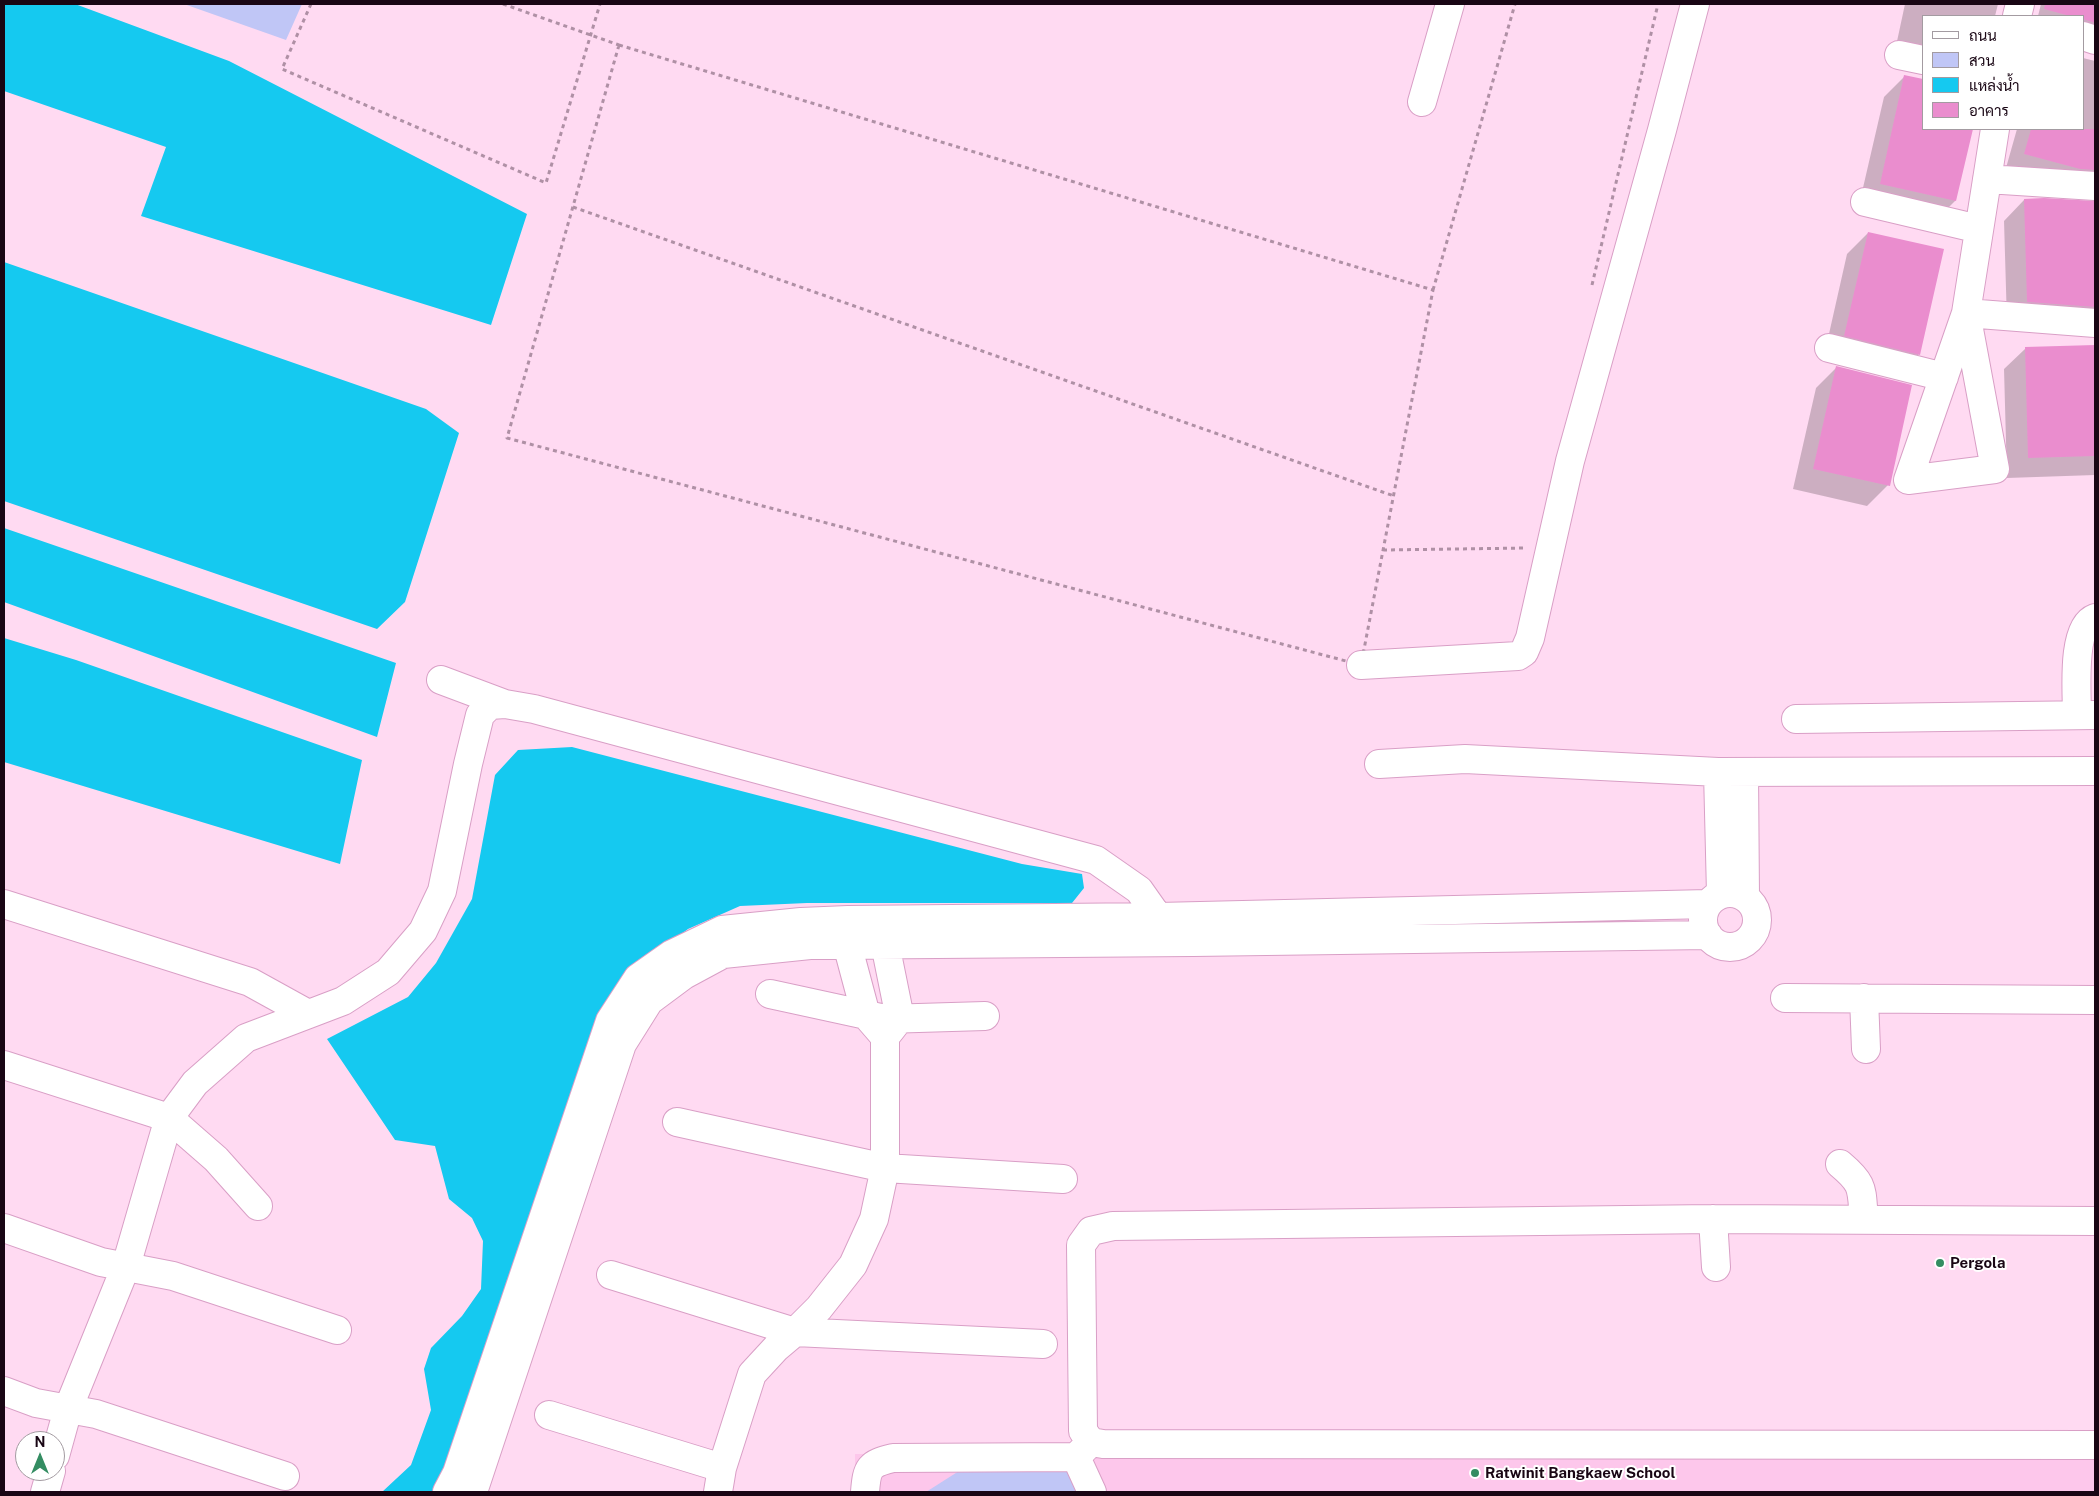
<!DOCTYPE html>
<html>
<head>
<meta charset="utf-8">
<style>
  body { margin:0 }
  #map { position:relative; width:2099px; height:1496px; overflow:hidden; background:#ffdaf2; font-family:"Public Sans",Sarabun,sans-serif }
  canvas { display:block }
  .frame { position:absolute; inset:0; border:5px solid #190614; pointer-events:none }
  .legend { position:absolute; left:1922px; top:15px; width:162px; height:115px; box-sizing:border-box; background:#fff; border:1px solid #a39ba1; margin:0; padding:6px 9px; list-style:none; font-size:15px; color:#190614 }
  .legend li { display:flex; align-items:center; gap:10px; height:25px }
  .legend b { width:25px; border:1px solid #a39ba1 }
  .north { position:absolute; left:15px; top:1431px; width:50px; height:50px; box-sizing:border-box; background:#fff; border:1px solid #a39ba1; border-radius:50%; rotate:0deg; font-size:14px; font-weight:700; line-height:20px; text-align:center; color:#190614 }
  .north::after { content:''; display:block; margin:auto; width:18px; height:22px; background:#348d62; clip-path:polygon(50% 0,100% 100%,50% 72%,0 100%) }
</style>
</head>
<body>
<div id="map">
<canvas width="2099" height="1496"></canvas>
<div class="frame"></div>
<ul class="legend">
<li><b style="height:6px;background:#fff"></b>ถนน</li>
<li><b style="height:14px;background:#c0c6f6"></b>สวน</li>
<li><b style="height:14px;background:#15c9f0"></b>แหล่งน้ำ</li>
<li><b style="height:14px;background:#ea8dce"></b>อาคาร</li>
</ul>
<div class="north">N</div>
</div>
<script>
const context = document.querySelector('canvas').getContext('2d');
context.lineJoin = 'round';
function fillPath(path, color) {
  context.fillStyle = color;
  context.fill(path, 'evenodd');
}
function trace(path, color, width, dash) {
  context.strokeStyle = color;
  context.lineWidth = width;
  context.lineCap = dash ? 'butt' : 'round';
  context.setLineDash(dash || []);
  context.stroke(path);
}
function label(font, color, halo, rows, align = 'center') {
  context.font = font + ' "Public Sans",sans-serif';
  context.lineWidth = 4;
  context.setLineDash([]);
  context.textBaseline = 'middle';
  context.strokeStyle = halo;
  context.fillStyle = color;
  for (const [text, x, y, turn = 0] of rows) {
    context.save();
    context.translate(x, y);
    context.rotate((+turn || 0) * Math.PI / 180);
    context.textAlign = isNaN(turn) ? turn : align;
    if (halo) context.strokeText(text, 0, 0);
    context.fillText(text, 0, 0);
    context.restore();
  }
}
fillPath(new Path2D(`
  M2095,1452V1492H855V1454Z`), '#fdc7eb');
fillPath(new Path2D(`
  M184,4H302L286,40Z
  M981,1457L1082,1470L1098,1492H926Z`), '#c0c6f6');
fillPath(new Path2D(`
  M4,4H75L229,61L527,214L491,325L141,216L166,147L4,91Z
  M4,262L426,409L459,433L405,602L377,629L4,501Z
  M4,528L396,663L377,737L4,602Z
  M4,638L76,660L362,760L340,864L4,762Z
  M572,747L1022,864L1082,874L1084,888L1072,903H807L740,906L688,929L640,966L442,1492H382L411,1465L431,1410L424,1369L431,1348L462,1316L481,1289L483,1241L472,1218L449,1199L435,1146L395,1140L327,1039L408,997L436,963L472,899L495,775L518,750Z`), '#15c9f0');
fillPath(new Path2D(`
  M1905,4H1998L1995,16H1923V67L1893,60Z
  M2041,4H2095V49L2083,46V16H2038Z
  M2083,58L2095,61V183L2004,175L2017,129H2083Z
  M1905,76L1923,129H1972L1955,201L1934,222L1859,205L1884,97Z
  M2024,200L2095,203V327L2007,323L2004,221Z
  M1868,233L1919,354L1898,375L1824,356L1847,254Z
  M2095,347V475L2007,478L2004,369L2025,349Z
  M1837,367L1888,485L1867,506L1793,489L1816,388Z`), '#0003');
fillPath(new Path2D(`
  M2045,4H2095V23L2083,19V16H2070L2044,9Z
  M1904,75L1923,79V129H1973L1956,201L1880,184Z
  M2031,129H2095V170L2080,169L2024,154Z
  M2044,198L2095,201V307L2027,302L2024,199Z
  M1868,232L1944,249L1920,355L1844,336Z
  M2095,345V456L2028,458L2025,347Z
  M1836,366L1912,385L1890,486L1813,469Z`), '#ea8dce');
const minor = new Path2D(`
  M2017,16L2020,4
  M2083,36L2095,40
  M1899,55L1923,60
  M1422,102L1450,4
  M1987,179L2095,186
  M1865,202L1979,229
  M1966,313L1995,469L1908,480L1966,313L1995,129
  M1966,313L2095,323
  M1829,348L1944,377
  M1361,665L1518,656L1524,652L1530,638L1570,461L1662,130L1695,4
  M441,680L505,704L534,709L1096,860L1139,890L1158,917L1169,925
  M2077,715C2077,693 2071,627 2095,618
  M1796,719L2095,715
  M1379,764L1465,759L1718,772L2095,771
  M1718,772L1721,894
  M1744,772L1745,897
  M1703 920a27 27 0 1 1 54 0a27 27 0 1 1-54 0Z
  M4,904L250,982L308,1014
  M884,926L885,944L900,1018L889,1032
  M770,994L885,1019L985,1016
  M1785,998L2095,1000
  M1864,998L1866,1049
  M4,1065L169,1118L216,1159L258,1206
  M677,1122L885,1168L1063,1179
  M1840,1164C1865,1185 1861,1189 1864,1219
  M1713,1219L1716,1267
  M2095,1221L1713,1219L1113,1226L1091,1231L1081,1245L1083,1431L1091,1442L1103,1444L2095,1445
  M4,1228L101,1262L173,1276L337,1330
  M611,1275L795,1332L1043,1344
  M4,1391L36,1403L96,1414L285,1476
  M549,1415L722,1468
  M55,1456L68,1409L126,1266L169,1118L195,1083L246,1038L343,1001L388,972L423,931L442,891L468,764L480,715L490,705L505,704
  M1076,1457L1092,1492
  M45,1492L51,1471
  M447,1492L457,1473L610,1021L638,978L672,954L722,930L801,922L848,920L1158,917L1708,904
  M473,1492L622,1044L649,1001L684,975L723,954L810,945L1193,942L1708,935
  M718,1492L722,1468L752,1374L776,1348L795,1332L819,1308L853,1265L874,1219L885,1168V1037L866,1015L847,944L848,926
  M865,1492C867,1467 869,1464 893,1458L1076,1457L1091,1442`);
trace(minor, '#d99fc6', 30);
trace(new Path2D(`
  M311,4L282,69L546,183L600,4
  M503,4L619,45
  M619,45L1433,290L1361,665L507,438Z
  M573,207L1394,496
  M1592,285L1658,4
  M1433,290L1515,4
  M1383,550L1526,548`), '#af90a5', 3, [4, 4]);
trace(minor, '#fff', 28);
for (const [x, y, r, color] of [
  [1940,1263,5,"#348d62"],
  [1475,1473,5,"#348d62"]
]) {
  const dot = new Path2D();
  dot.arc(x, y, r, 0, 2 * Math.PI);
  context.fillStyle = color;
  context.fill(dot);
  trace(dot, '#fff', 2);
}
label('bold 15px', '#190614', '#fff', [
  ["Pergola",1950,1263],
  ["Ratwinit Bangkaew School",1485,1473]
], 'left');
</script>
</body>
</html>
